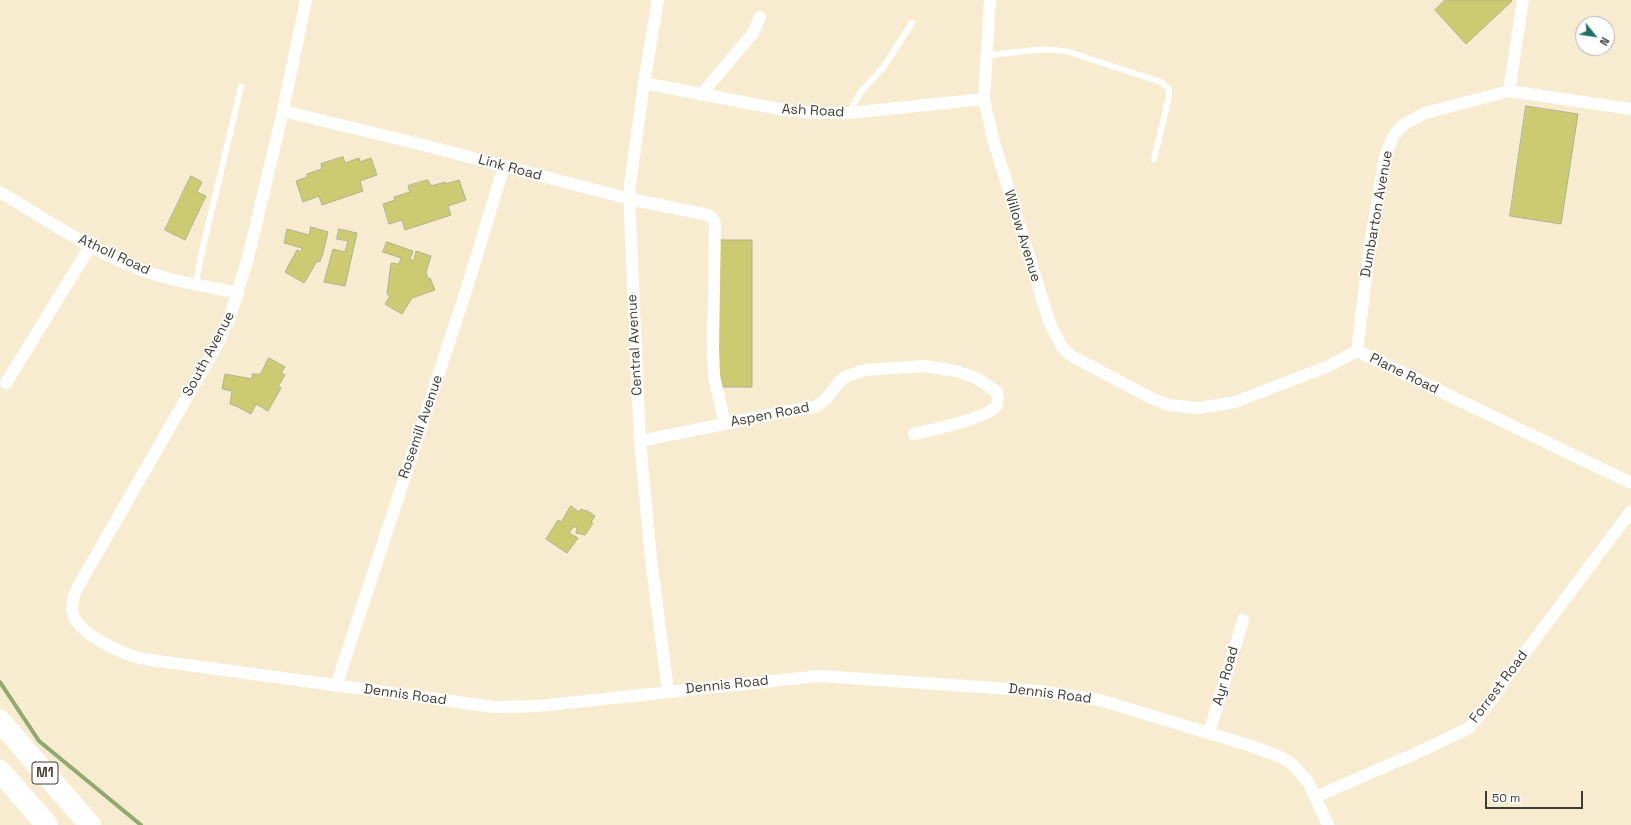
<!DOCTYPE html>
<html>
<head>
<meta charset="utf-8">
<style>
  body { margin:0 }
  #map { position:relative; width:1631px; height:825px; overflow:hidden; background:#f7ecd0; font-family:"Space Grotesk",sans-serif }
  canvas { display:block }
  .north { position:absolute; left:1575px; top:16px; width:40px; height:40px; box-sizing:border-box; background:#fff; border:1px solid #b3b1ad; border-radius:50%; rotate:120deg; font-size:11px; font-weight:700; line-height:16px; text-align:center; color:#413c31 }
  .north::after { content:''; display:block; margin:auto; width:14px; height:18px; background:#236d69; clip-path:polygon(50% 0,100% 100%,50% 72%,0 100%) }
  .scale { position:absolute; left:1485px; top:791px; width:98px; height:18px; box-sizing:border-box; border:2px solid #413c31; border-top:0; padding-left:5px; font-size:12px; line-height:14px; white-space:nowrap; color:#413c31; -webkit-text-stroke:3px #fff; paint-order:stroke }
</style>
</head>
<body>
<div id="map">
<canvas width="1631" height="825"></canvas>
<div class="north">N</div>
<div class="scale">50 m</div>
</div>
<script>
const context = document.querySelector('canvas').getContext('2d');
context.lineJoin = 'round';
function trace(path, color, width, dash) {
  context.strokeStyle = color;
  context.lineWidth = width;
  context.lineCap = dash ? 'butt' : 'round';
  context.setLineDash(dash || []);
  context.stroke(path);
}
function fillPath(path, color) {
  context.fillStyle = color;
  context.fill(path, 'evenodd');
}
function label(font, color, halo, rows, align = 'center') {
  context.font = font + ' "Space Grotesk",sans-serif';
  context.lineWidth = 3.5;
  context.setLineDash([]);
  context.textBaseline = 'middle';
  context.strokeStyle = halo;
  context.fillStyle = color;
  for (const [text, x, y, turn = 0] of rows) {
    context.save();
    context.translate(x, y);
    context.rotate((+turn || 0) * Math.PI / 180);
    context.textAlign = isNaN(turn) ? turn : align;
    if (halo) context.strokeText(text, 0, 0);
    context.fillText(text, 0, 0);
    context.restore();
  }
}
trace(new Path2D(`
  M0,682L39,741L141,825`), '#91a86e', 4);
const building = new Path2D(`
  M1445,0H1510L1512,1L1466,44L1435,10Z
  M1526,106L1578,114L1561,224L1510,216Z
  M343,157L345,163L359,158L360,162L371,158L377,175L360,181L363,191L322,205L319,196L303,202L296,181L307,177V174L322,169L321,164Z
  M191,176L202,182L197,192L206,196L185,240L165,230Z
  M428,180L431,186L445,182V184L459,180L466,200L448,206L451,215L405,230L402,220L389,224L383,204L395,200L394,197L410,192L408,186Z
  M311,227L328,232L322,257H321L320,262L317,261L304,283L285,272L297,250L301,252L302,248L284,243L287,229L309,235Z
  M339,229L357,233L345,286L324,282L333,249L345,252L348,241L337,239Z
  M720,240H752V387H719Z
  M387,242L413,251L410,259L414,261L416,251L431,256L426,272L428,279L430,278L435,290L412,298L402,314L385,304L390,296L387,294L391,263L399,264L401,258L383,252Z
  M269,358L285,367L281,373L285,375L278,387L281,388L268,411L256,404L251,414L236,406L230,404L232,391L222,389L225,374L252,379V374H260Z
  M571,506L579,512L581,509L585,511L586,510L595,516L591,522L593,523L585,535L576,533L577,527H573L569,533L578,538L567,553L546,539L558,520L561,522Z`);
fillPath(building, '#cccb72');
trace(building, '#b0b195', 1);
trace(new Path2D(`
  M986,56C1013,53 1042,46 1069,52L1161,82L1169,89V97L1154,159
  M849,113L860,93L883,68L912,23
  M196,284L200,260L241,87`), '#fff', 6);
trace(new Path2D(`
  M306,0L283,111L248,258L230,317L217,345L79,585C74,594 70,604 73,615C80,635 124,655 144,659L494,707L538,706L820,676L1039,691L1100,700L1251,746L1281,757L1292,764L1308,782L1328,825
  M658,0L644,83L630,185V216L640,441L651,559L668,691
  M990,0L984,99L993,139L1050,324L1062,347L1070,355L1151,398L1169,405L1199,408L1235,402L1329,366L1357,351L1631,483
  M644,83L784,110L818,113H849L984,99
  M1509,91L1523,0
  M701,95L753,33L760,17
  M283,111L423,145L630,199L708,215L714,220L715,224L713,347L714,376L725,424
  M0,192C47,220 93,252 144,271C174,282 207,286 238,293
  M1357,351L1370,245L1385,156L1394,135L1402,126L1408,122L1425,113L1509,91L1631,109
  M6,383L91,245
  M640,441L788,411L815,407L826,399L840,381L847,376L866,370L924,366L957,371L978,379L997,392C997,396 999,401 997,405C990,418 930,430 914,434
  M336,686L466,291L504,166
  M1209,733L1243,620
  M1315,797L1419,752L1469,728L1488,705L1506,678L1631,511`), '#fff', 12);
trace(new Path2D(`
  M0,721L90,825
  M0,771L47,825`), '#fff', 22);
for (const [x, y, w] of [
  [45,773,26]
]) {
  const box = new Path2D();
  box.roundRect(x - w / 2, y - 11, w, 22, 3);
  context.fillStyle = '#fff';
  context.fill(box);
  trace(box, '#413c31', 1);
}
label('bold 13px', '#413c31', null, [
  ["M1",45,773]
]);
label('14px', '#413c31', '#fff', [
  ["Ash Road",813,111,3],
  ["Link Road",510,168,15],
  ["Dumbarton Avenue",1377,214,-80],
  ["Willow Avenue",1022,236,73],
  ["Atholl Road",114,255,25],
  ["Central Avenue",635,345,-93],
  ["South Avenue",209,354,-62],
  ["Plane Road",1404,374,26],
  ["Aspen Road",770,415,-11],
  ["Rosemill Avenue",421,427,-71],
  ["Ayr Road",1226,676,-74],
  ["Dennis Road",727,685,-6],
  ["Forrest Road",1499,687,-53],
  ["Dennis Road",1050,694,7],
  ["Dennis Road",405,695,8]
]);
</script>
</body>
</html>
